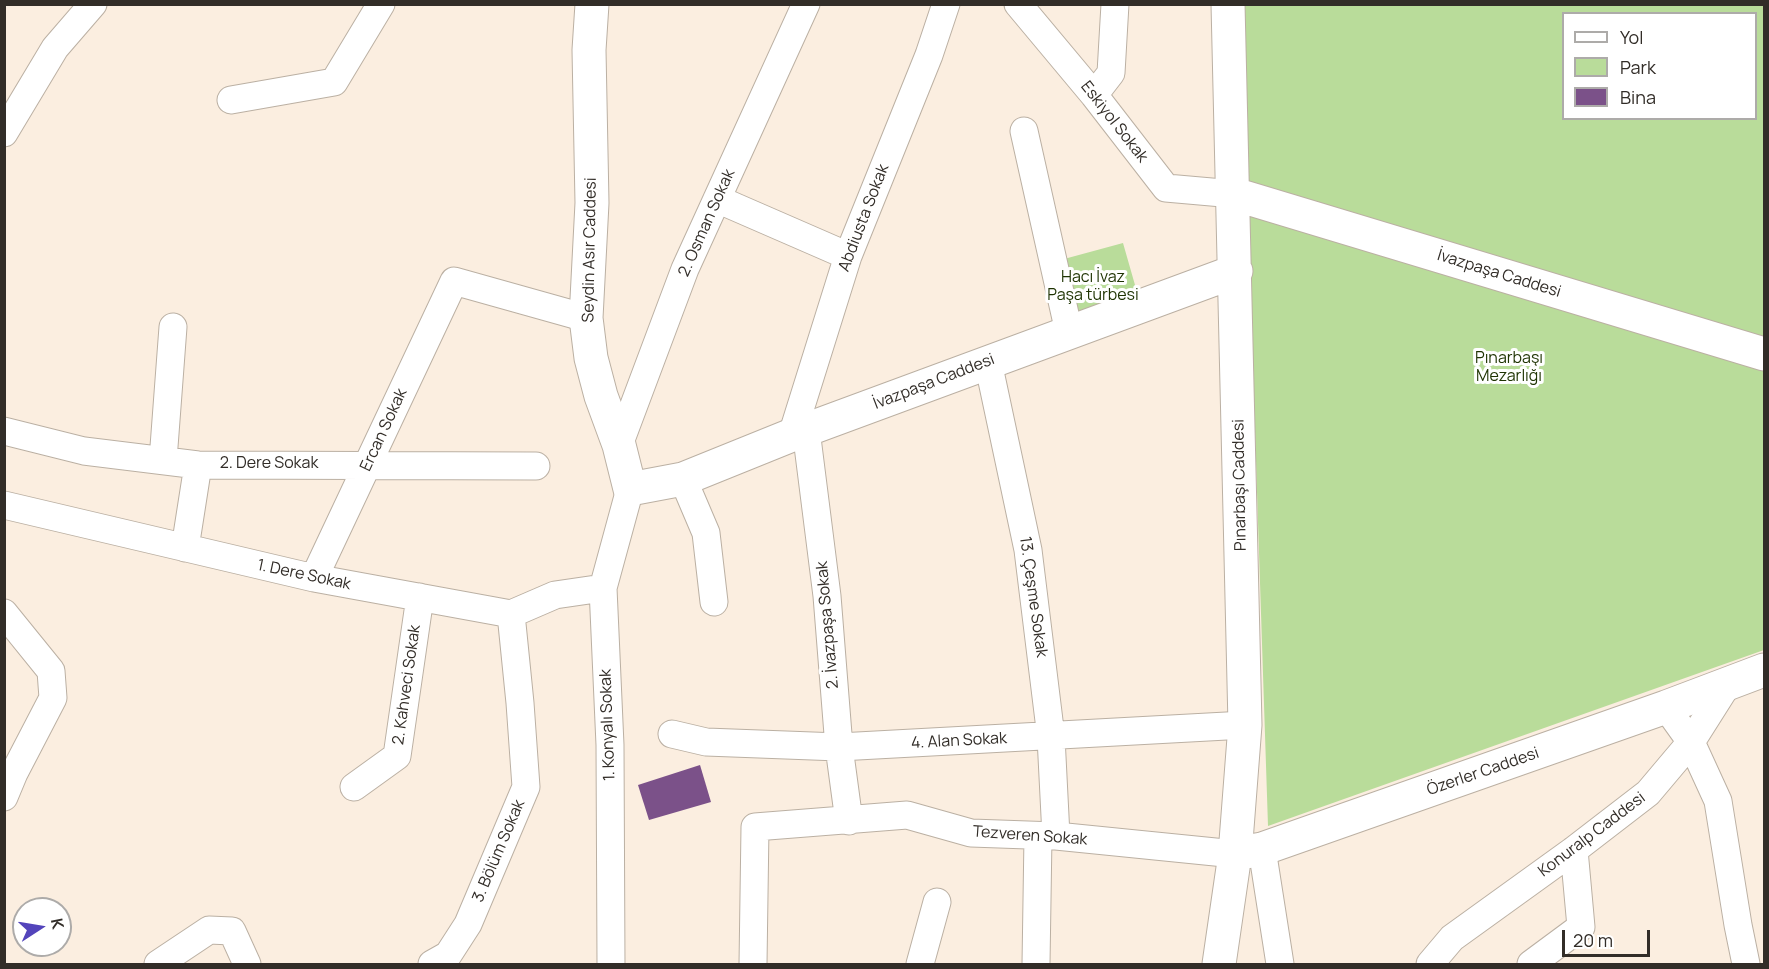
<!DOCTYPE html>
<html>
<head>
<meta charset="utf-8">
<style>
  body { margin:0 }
  #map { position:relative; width:1769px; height:969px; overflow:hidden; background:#fbeee0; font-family:Manrope,sans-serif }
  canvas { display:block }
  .frame { position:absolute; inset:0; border:6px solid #322d28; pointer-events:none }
  .legend { position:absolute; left:1562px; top:12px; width:195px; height:108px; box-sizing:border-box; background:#fff; border:2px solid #adaba9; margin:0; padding:8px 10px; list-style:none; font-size:18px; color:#322d28 }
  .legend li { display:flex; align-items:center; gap:12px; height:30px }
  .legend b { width:30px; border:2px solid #adaba9 }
  .north { position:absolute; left:12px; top:897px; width:60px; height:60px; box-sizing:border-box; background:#fff; border:2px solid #adaba9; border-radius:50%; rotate:78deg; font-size:16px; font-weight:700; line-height:24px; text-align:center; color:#322d28 }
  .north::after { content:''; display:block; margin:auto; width:21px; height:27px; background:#5344bb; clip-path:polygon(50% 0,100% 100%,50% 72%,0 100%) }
  .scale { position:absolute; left:1562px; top:930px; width:88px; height:27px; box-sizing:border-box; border:3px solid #322d28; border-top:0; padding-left:8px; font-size:18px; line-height:21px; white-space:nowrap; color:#322d28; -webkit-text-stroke:4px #fff; paint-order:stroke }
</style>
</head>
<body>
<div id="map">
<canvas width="1769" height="969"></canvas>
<div class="frame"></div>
<ul class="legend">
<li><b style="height:8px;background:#fff"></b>Yol</li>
<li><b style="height:16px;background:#b9dc9a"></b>Park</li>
<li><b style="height:16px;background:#7b5189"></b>Bina</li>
</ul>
<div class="north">K</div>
<div class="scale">20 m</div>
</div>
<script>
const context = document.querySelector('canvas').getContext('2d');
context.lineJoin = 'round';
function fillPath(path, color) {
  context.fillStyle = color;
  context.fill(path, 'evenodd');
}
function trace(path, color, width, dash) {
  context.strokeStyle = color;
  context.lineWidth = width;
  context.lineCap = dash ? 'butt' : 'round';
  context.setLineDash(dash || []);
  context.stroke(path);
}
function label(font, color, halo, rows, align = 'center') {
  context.font = font + ' Manrope,sans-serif';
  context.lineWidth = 6;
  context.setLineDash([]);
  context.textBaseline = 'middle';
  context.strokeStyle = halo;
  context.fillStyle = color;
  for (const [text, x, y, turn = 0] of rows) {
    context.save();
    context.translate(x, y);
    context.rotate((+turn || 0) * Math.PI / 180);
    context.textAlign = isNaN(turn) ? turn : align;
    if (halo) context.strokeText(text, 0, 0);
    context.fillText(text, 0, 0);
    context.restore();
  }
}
fillPath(new Path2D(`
  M1241,5H1764V650L1268,826ZM1564,14H1756V118H1564Z
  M1123,243L1141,306L1069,332L1053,262Z`), '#b9dc9a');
fillPath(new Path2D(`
  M700,765L711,802L649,820L638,785Z`), '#7b5189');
const street = new Path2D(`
  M1018,4L1094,95L1166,188L1234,194
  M1094,95L1111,73L1115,4
  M231,100L334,82L381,4
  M1024,131L1069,332
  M4,133L55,48L93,4
  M717,199L848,256
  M988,362L1028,550L1051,737L1056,836
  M806,430L827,596L839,747L849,821
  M4,431L84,451L198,465L536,466
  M792,435L848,256L929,55L946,4
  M619,445L685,269L806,4
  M163,460L173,327
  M683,479L706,533L714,602
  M4,505L314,578L511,614L555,595L603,588
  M185,548L198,465
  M314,578L454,281L586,318
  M4,613L51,671L53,698L14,773L4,797
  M1666,707L1691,742L1718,801L1738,925L1746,964
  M672,734L706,742L839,747L1245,725
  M354,787L397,756L420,597
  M1262,849L1280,964
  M158,964L209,930L232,931L247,964
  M432,964L448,955L468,924L526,787L520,703L511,614
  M611,964L610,745L603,588L630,489
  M753,964L755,827L907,815L971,833L1056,836L1235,854
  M920,964L937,902
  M1036,964L1038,836
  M1430,964L1452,938L1574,850L1648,793L1691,742L1729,682
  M1531,964L1581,927L1574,850`);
const secondary = new Path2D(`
  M592,4L589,50L592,203L586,318L591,358L601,396L619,445L630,489L683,479L792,435L1236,271
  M1234,194L1764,354
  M1235,854L1262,849L1666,707L1764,670
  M1219,964L1235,854L1245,725L1228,4`);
trace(street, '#bbb0a3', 29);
trace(secondary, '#bbb0a3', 35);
trace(street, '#fff', 27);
trace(secondary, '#fff', 33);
label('16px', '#322d28', '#fff', [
  ["Eskiyol Sokak",1114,122,52],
  ["Abdiusta Sokak",864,218,-69],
  ["2. Osman Sokak",707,223,-66],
  ["Seydin Asır Caddesi",590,250,-89],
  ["İvazpaşa Caddesi",1499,274,17],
  ["İvazpaşa Caddesi",934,382,-21],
  ["Ercan Sokak",384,430,-65],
  ["2. Dere Sokak",269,464],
  ["Pınarbaşı Caddesi",1240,485,-91],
  ["1. Dere Sokak",304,575,12],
  ["13. Çeşme Sokak",1033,597,82],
  ["2. İvazpaşa Sokak",828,625,-95],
  ["2. Kahveci Sokak",407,685,-82],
  ["1. Konyalı Sokak",608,725,-92],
  ["4. Alan Sokak",959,741,-3],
  ["Özerler Caddesi",1483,772,-19],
  ["Konuralp Caddesi",1592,835,-37],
  ["Tezveren Sokak",1030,836,4],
  ["3. Bölüm Sokak",499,851,-67]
]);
label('16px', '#1e3302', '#fff', [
  ["Hacı İvaz",1093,278],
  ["Paşa türbesi",1093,296],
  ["Pınarbaşı",1509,359],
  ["Mezarlığı",1509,377]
]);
</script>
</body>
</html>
